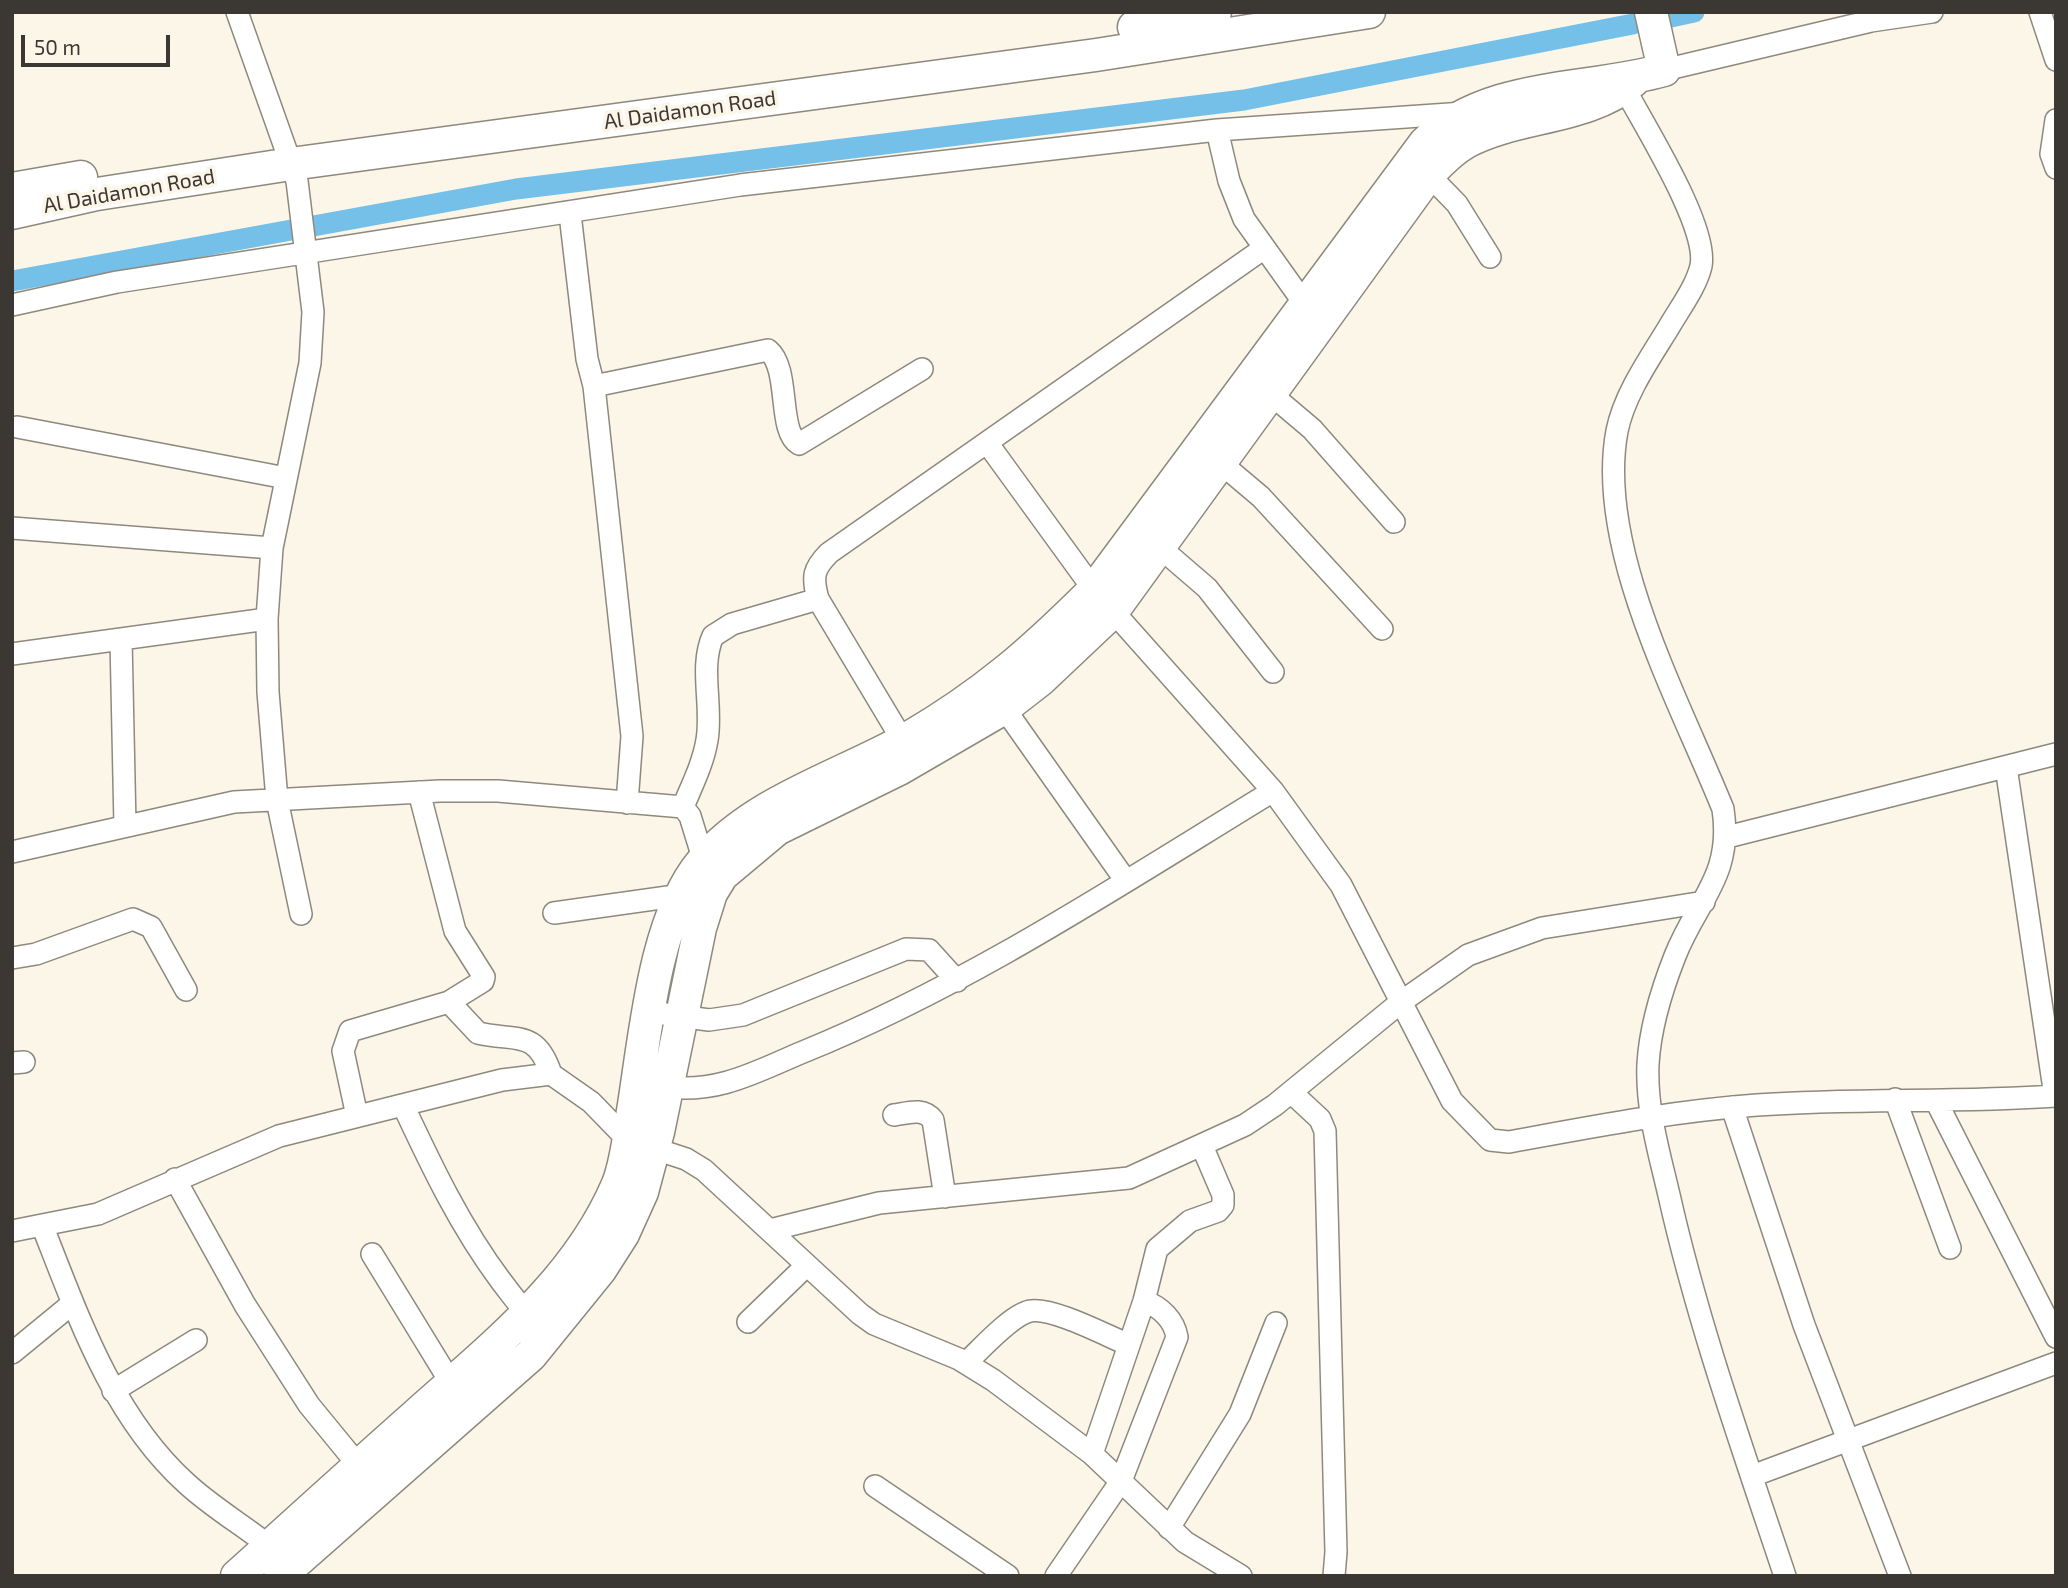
<!DOCTYPE html>
<html>
<head>
<meta charset="utf-8">
<style>
  body { margin:0 }
  #map { position:relative; width:2068px; height:1588px; overflow:hidden; background:#fcf6e9; font-family:"Exo 2",sans-serif }
  canvas { display:block }
  .frame { position:absolute; inset:0; border:14px solid #3b3833; pointer-events:none }
  .scale { position:absolute; left:21px; top:35px; width:149px; height:32px; box-sizing:border-box; border:4px solid #3b3833; border-top:0; padding-left:9px; font-size:21px; line-height:24px; white-space:nowrap; color:#3b3833; -webkit-text-stroke:5px #fcf6e9; paint-order:stroke }
</style>
</head>
<body>
<div id="map">
<canvas width="2068" height="1588"></canvas>
<div class="frame"></div>
<div class="scale">50 m</div>
</div>
<script>
const context = document.querySelector('canvas').getContext('2d');
context.lineJoin = 'round';
function trace(path, color, width, dash) {
  context.strokeStyle = color;
  context.lineWidth = width;
  context.lineCap = dash ? 'butt' : 'round';
  context.setLineDash(dash || []);
  context.stroke(path);
}
function label(font, color, halo, rows, align = 'center') {
  context.font = font + ' "Exo 2",sans-serif';
  context.lineWidth = 7;
  context.setLineDash([]);
  context.textBaseline = 'middle';
  context.strokeStyle = halo;
  context.fillStyle = color;
  for (const [text, x, y, turn = 0] of rows) {
    context.save();
    context.translate(x, y);
    context.rotate((+turn || 0) * Math.PI / 180);
    context.textAlign = isNaN(turn) ? turn : align;
    if (halo) context.strokeText(text, 0, 0);
    context.fillText(text, 0, 0);
    context.restore();
  }
}
trace(new Path2D(`
  M1671,17L1694,12
  M12,281L516,189L1244,100L1633,24`), '#75c0e9', 21);
const street = new Path2D(`
  M237,12L297,181L313,312L310,363L272,548L267,619L268,692L277,800L301,914
  M2040,12L2056,60
  M1664,70L1871,21L1932,12
  M1619,78C1639,118 1709,225 1701,266C1696,287 1680,308 1669,327C1650,358 1624,395 1617,431C1595,548 1680,702 1723,809C1733,876 1697,900 1675,956C1662,989 1650,1029 1648,1064C1646,1109 1659,1152 1669,1195C1698,1324 1743,1450 1785,1576
  M2056,120L2051,154L2056,168
  M1217,130L1229,181L1244,219L1304,303
  M1421,167L1457,204L1490,257
  M570,214L587,359L594,386L768,350C791,369 777,431 799,444L922,369
  M12,305L117,282L740,185L1217,130L1464,113
  M1260,385L1312,429L1394,522
  M594,386L632,736L627,803
  M17,427L286,478
  M988,444L1094,590L1273,791L1341,885L1452,1101L1490,1140L1509,1142C1591,1127 1673,1111 1757,1105C1857,1098 1956,1103 2056,1096
  M1210,454L1261,497L1382,629
  M12,528L272,548
  M1149,538L1207,588L1273,672
  M121,639L125,826
  M12,654L267,619
  M1004,708L1126,881
  M903,741L818,599C812,577 813,569 829,553L1263,249
  M2006,767L2055,1096
  M419,792L455,931L484,977L483,981L449,1002
  M683,807C692,785 703,764 707,740C713,706 699,667 713,636L732,624L818,599
  M1727,837L2056,754
  M12,852L234,802L440,791H498L683,807L690,816L707,871
  M554,913L668,897H679L690,902
  M12,958L36,954L133,919L151,927L186,990
  M650,1012L709,1020L743,1015L906,949L929,950L957,981
  M12,1063L24,1062
  M667,1087C720,1093 755,1072 803,1052C970,984 1119,885 1273,791
  M1292,1093L1320,1119L1325,1131L1336,1552L1334,1576
  M1895,1099L1950,1248
  M1936,1101L2056,1337
  M403,1105C432,1167 460,1226 501,1281C512,1295 522,1310 536,1322
  M1732,1107L1804,1325L1900,1576
  M894,1115C908,1113 923,1107 933,1120L945,1197
  M357,1116L343,1051L350,1031L449,1002L478,1033C515,1042 536,1028 551,1074
  M175,1179L245,1305L309,1405L359,1466
  M42,1225C78,1316 112,1416 186,1483C215,1510 250,1529 279,1554
  M770,1230L879,1203L1129,1178L1245,1125L1275,1105L1401,1002L1468,955L1542,928L1704,902
  M12,1231L98,1214L279,1136L502,1080L551,1074L591,1102L628,1140L686,1159L704,1170L860,1314L874,1324L959,1359L993,1380L1092,1454L1185,1542L1241,1576
  M372,1254L451,1383
  M748,1322L807,1265
  M12,1353L73,1303
  M966,1363C980,1350 1011,1315 1030,1311C1053,1307 1107,1336 1129,1345
  M113,1391L196,1340
  M1092,1454L1144,1301L1157,1249L1190,1221L1218,1211L1223,1205V1195L1202,1146
  M1752,1476L2056,1363
  M875,1486L1008,1576
  M1169,1528L1240,1414L1276,1323
  M1056,1576L1121,1481L1177,1337C1174,1320 1161,1307 1144,1301`);
const secondary = new Path2D(`
  M1134,27L1215,12
  M12,189L81,177
  M12,213L97,194L291,164L1096,55L1369,12
  M237,1576C297,1522 356,1468 416,1415C492,1347 577,1281 618,1184C627,1161 629,1135 633,1111C645,1038 654,919 702,862C754,801 839,777 907,739C984,694 1031,653 1094,590L1425,143C1488,82 1585,92 1664,70L1651,12
  M280,1576L531,1355L600,1270L623,1234L642,1192L658,1132L700,928L711,893L722,875L777,829L899,769L1004,708L1040,680L1112,612L1429,174C1440,162 1452,150 1466,142C1519,114 1586,120 1633,81`);
trace(street, '#8e897d', 24);
trace(secondary, '#8e897d', 35);
trace(street, '#fff', 21);
trace(secondary, '#fff', 32);
label('21px', '#3b3833', '#fcf6e9', [
  ["Al Daidamon Road",690,110,-8],
  ["Al Daidamon Road",129,191,-10]
]);
</script>
</body>
</html>
